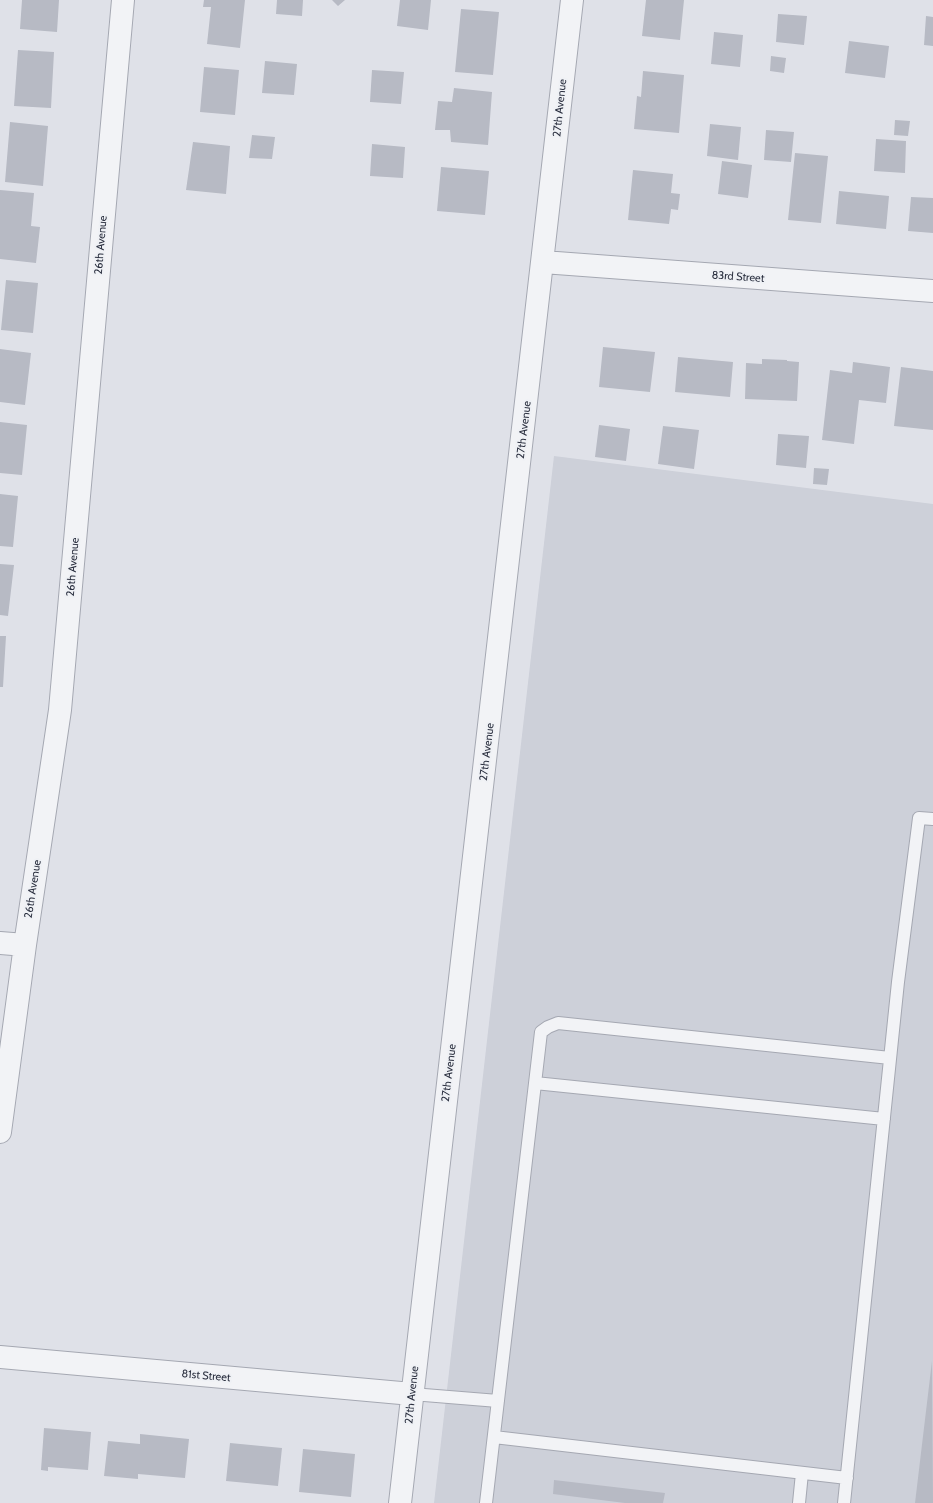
<!DOCTYPE html>
<html>
<head>
<meta charset="utf-8">
<style>
  body { margin:0 }
  canvas { display:block; background:#dfe1e8 }
</style>
</head>
<body>
<canvas width="933" height="1503"></canvas>
<script>
const context = document.querySelector('canvas').getContext('2d');
context.lineJoin = 'round';
function fillPath(path, color) {
  context.fillStyle = color;
  context.fill(path, 'evenodd');
}
function trace(path, color, width, dash) {
  context.strokeStyle = color;
  context.lineWidth = width;
  context.lineCap = dash ? 'butt' : 'round';
  context.setLineDash(dash || []);
  context.stroke(path);
}
function label(font, color, halo, rows, align = 'center') {
  context.font = font + ' Cabin,sans-serif';
  context.lineWidth = 4;
  context.setLineDash([]);
  context.textBaseline = 'middle';
  context.strokeStyle = halo;
  context.fillStyle = color;
  for (const [text, x, y, turn = 0] of rows) {
    context.save();
    context.translate(x, y);
    context.rotate((+turn || 0) * Math.PI / 180);
    context.textAlign = isNaN(turn) ? turn : align;
    if (halo) context.strokeText(text, 0, 0);
    context.fillText(text, 0, 0);
    context.restore();
  }
}
fillPath(new Path2D(`
  M554,456L933,504V1503H434Z`), '#cdd0d9');
fillPath(new Path2D(`
  M22,0H59L57,32L20,29Z
  M204,0H245L240,48L207,44L211,7H203Z
  M277,0H303L302,16L276,14Z
  M332,0H345L338,6Z
  M400,0H431L428,30L397,26Z
  M646,0H684L680,40L642,36Z
  M461,9L499,12L493,75L455,72Z
  M778,14L807,16L804,45L776,42Z
  M926,16L933,17V46L924,45Z
  M714,32L743,35L740,67L711,64Z
  M849,41L889,46L885,78L845,73Z
  M18,50L54,52L51,108L14,106Z
  M771,56L786,58L784,73L770,71Z
  M265,61L297,64L294,95L262,93Z
  M204,67L239,70L235,115L200,112Z
  M372,70L404,72L401,104L370,102Z
  M643,71L684,75L679,133L634,129L637,96L641,97Z
  M454,88L492,92L488,145L451,142L450,130H435L438,101L452,102Z
  M895,120L910,121L908,136L894,135Z
  M10,122L48,126L43,186L5,182Z
  M710,124L741,127L738,160L707,156Z
  M766,130L794,132L791,162L764,160Z
  M252,135L275,137L272,159L249,158Z
  M876,139L906,141L905,173L874,171Z
  M193,142L230,146L226,194L186,190Z
  M372,144L405,147L403,178L370,176Z
  M795,153L828,156L821,223L788,220Z
  M722,161L752,165L748,198L718,194Z
  M441,167L489,171L485,215L437,211Z
  M633,170L673,174L671,193L680,194L678,210L671,209L669,224L628,220Z
  M0,190L34,193L31,226L40,227L36,263L0,259Z
  M839,191L889,196L886,229L836,224Z
  M911,197L933,198V233L908,231Z
  M6,280L38,283L33,333L1,330Z
  M603,347L655,352L650,392L599,387Z
  M0,349L31,353L25,405L0,402Z
  M678,357L733,362L730,397L675,392Z
  M762,359L787,360V361L799,362L797,401L745,399L746,363L762,364Z
  M853,362L890,367L886,403L859,400L854,444L822,440L830,370L852,373Z
  M901,367L933,371V430L894,426Z
  M0,422L27,425L22,475L0,473Z
  M599,425L630,429L626,461L595,457Z
  M663,426L699,430L694,469L658,464Z
  M778,434L809,436L806,468L776,465Z
  M814,468L829,469L827,485L813,484Z
  M0,494L18,496L13,547L0,546Z
  M0,564L14,565L8,616L0,615Z
  M0,636H6L3,687H0Z
  M932,1361L933,1503H915Z
  M44,1428L91,1432L88,1470L48,1467V1471L41,1470Z
  M140,1434L189,1439L185,1478L138,1474V1479L104,1476L108,1441L140,1444Z
  M230,1443L282,1448L278,1486L226,1481Z
  M303,1449L355,1454L351,1497L299,1492Z
  M554,1480L665,1493L663,1503H625L553,1494Z`), '#b7bac4');
const service = new Path2D(`
  M535,1083L884,1119
  M412,1394L498,1401
  M494,1437L847,1478
  M486,1503L541,1032L548,1027L558,1023L890,1058
  M799,1503L802,1473
  M844,1503L898,982L919,818L933,819`);
const minor = new Path2D(`
  M543,262L933,291
  M0,943L25,945
  M0,1132L25,945L60,710L123,0
  M0,1357L412,1394
  M400,1503L572,0`);
trace(service, '#a5a8b2', 14);
trace(minor, '#a5a8b2', 24);
trace(service, '#f2f3f6', 12);
trace(minor, '#f2f3f6', 22);
label('11px', '#292e3e', '#eff1f5', [
  ["27th Avenue",560,108,-84],
  ["26th Avenue",101,245,-85],
  ["83rd Street",738,277,4],
  ["27th Avenue",524,430,-83],
  ["26th Avenue",73,567,-85],
  ["27th Avenue",487,752,-83],
  ["26th Avenue",33,889,-81],
  ["27th Avenue",449,1073,-83],
  ["81st Street",206,1376,5],
  ["27th Avenue",412,1395,-84]
]);
</script>
</body>
</html>
